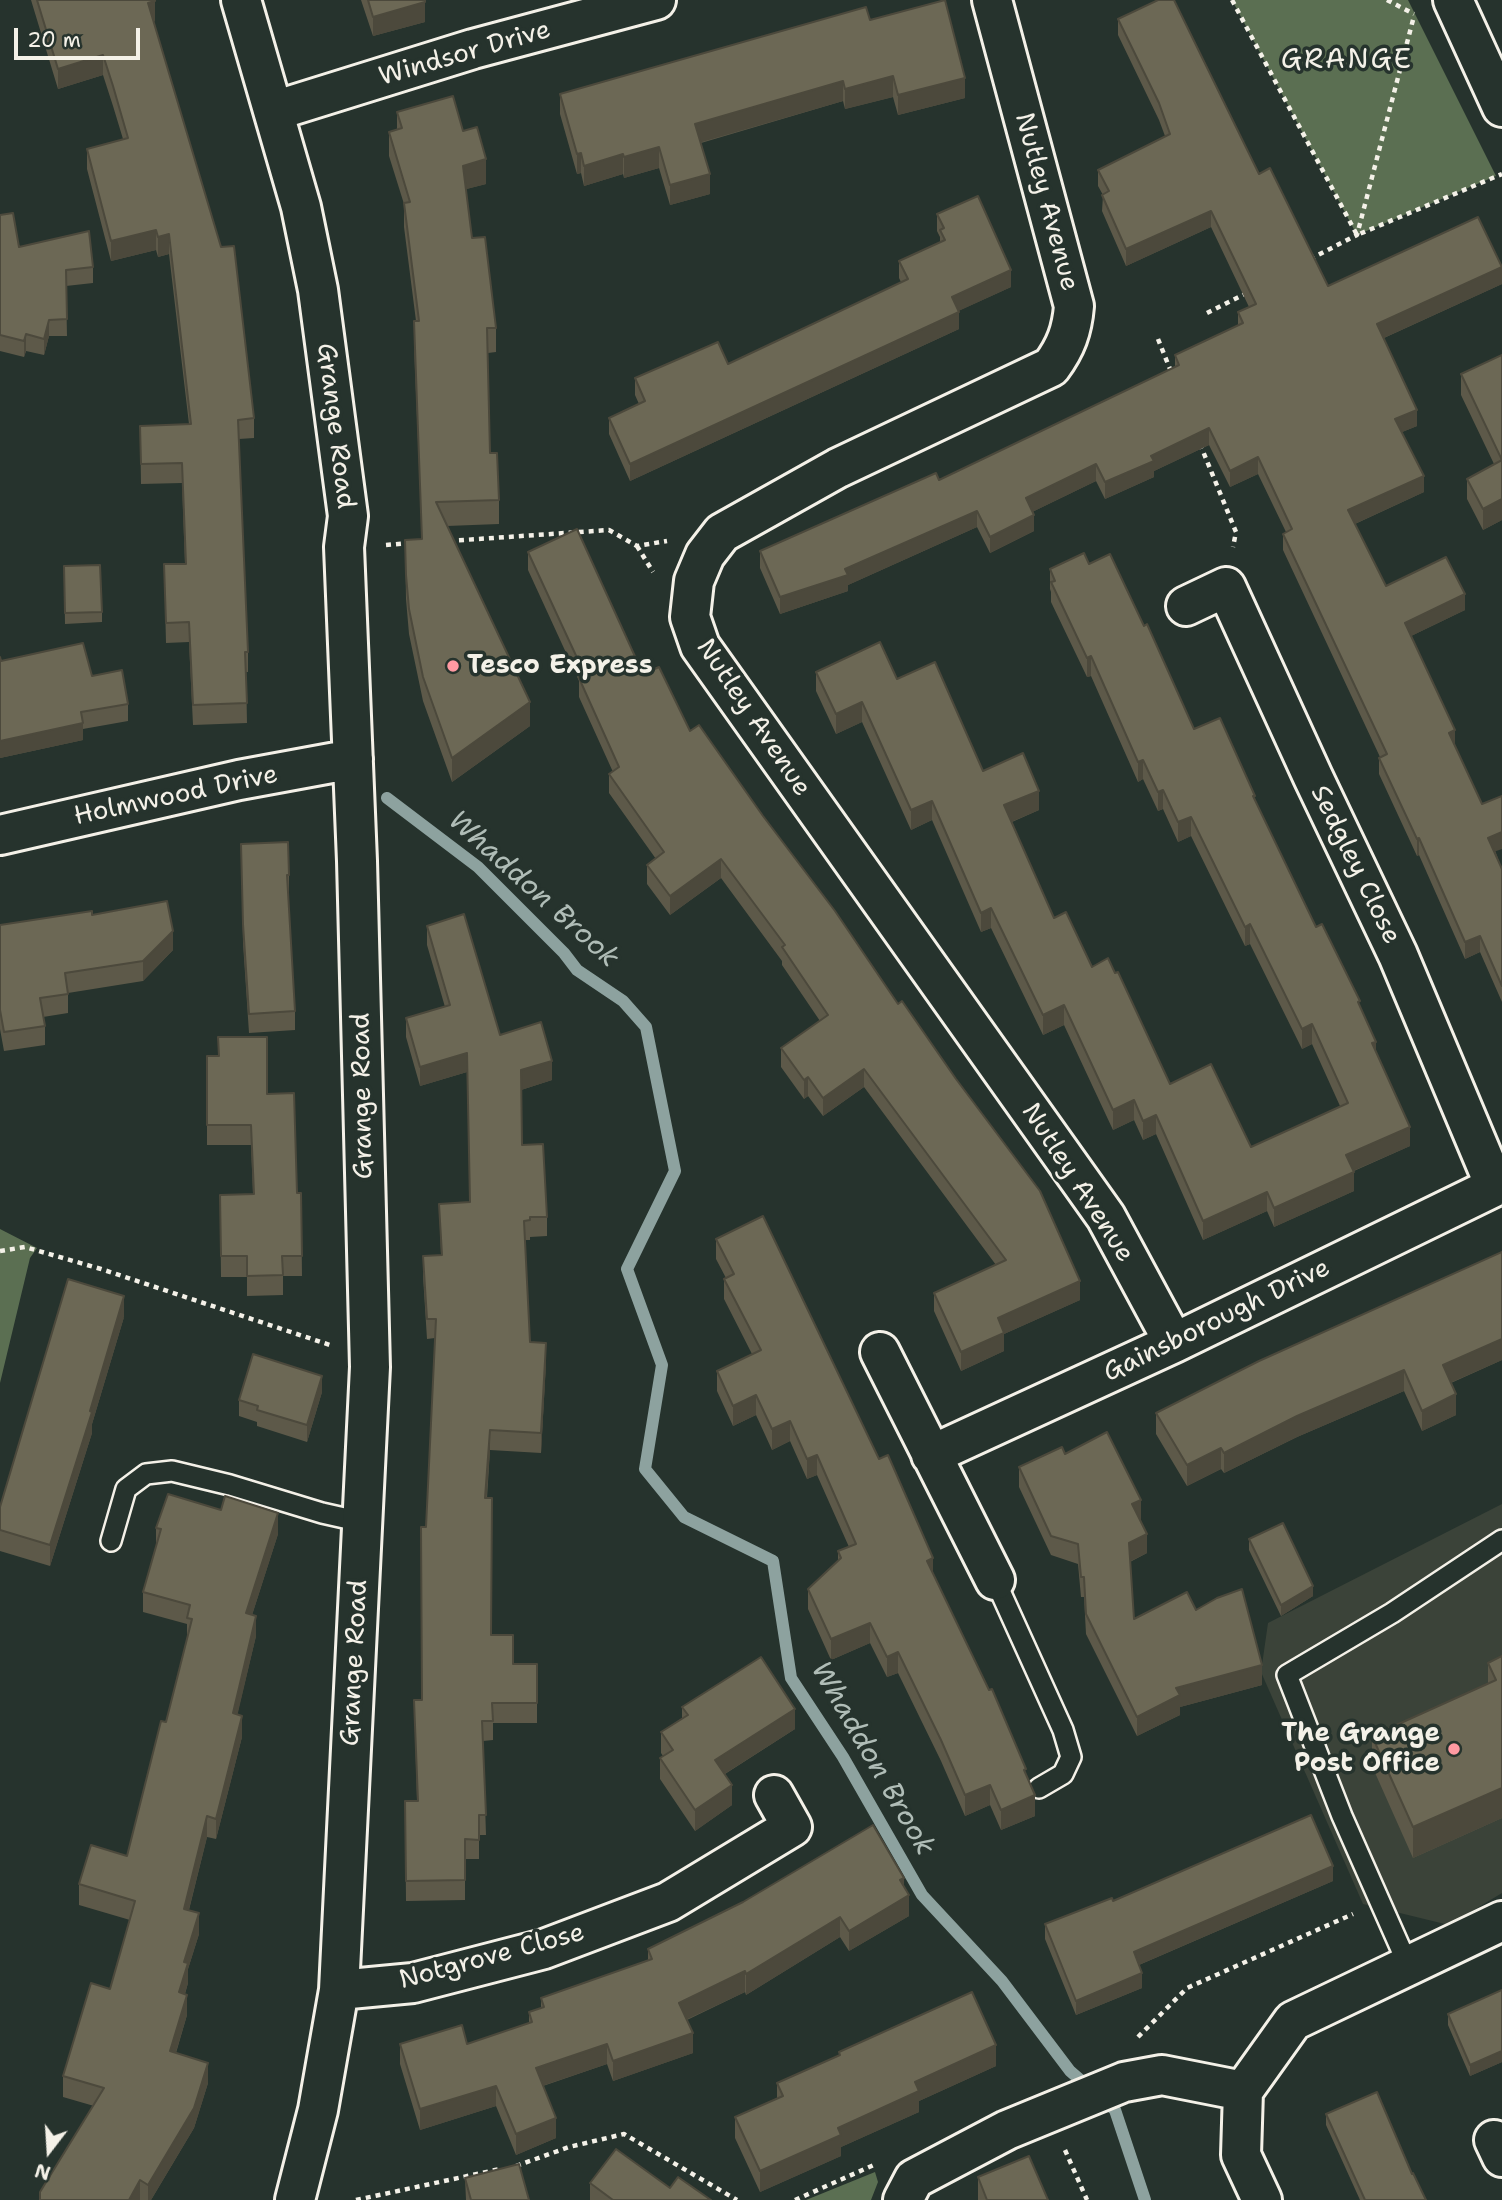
<!DOCTYPE html>
<html>
<head>
<meta charset="utf-8">
<style>
  body { margin:0 }
  #map { position:relative; width:1502px; height:2200px; overflow:hidden; background:#26332d; font-family:"Shantell Sans",sans-serif }
  canvas { display:block }
  .north { position:absolute; left:14px; top:2116px; width:70px; height:70px; -webkit-text-stroke:5px #26332d; paint-order:stroke; rotate:197deg; font-size:19px; font-weight:700; line-height:28px; text-align:center; color:#f4f1e8 }
  .north::after { content:''; display:block; margin:auto; width:24px; height:32px; background:#f4f1e8; clip-path:polygon(50% 0,100% 100%,50% 72%,0 100%) }
  .scale { position:absolute; left:14px; top:28px; width:126px; height:32px; box-sizing:border-box; border:4px solid #f4f1e8; border-top:0; padding-left:9px; font-size:21px; line-height:24px; white-space:nowrap; color:#f4f1e8; -webkit-text-stroke:5px #26332d; paint-order:stroke }
</style>
</head>
<body>
<div id="map">
<canvas width="1502" height="2200"></canvas>
<div class="north">N</div>
<div class="scale">20 m</div>
</div>
<script>
const context = document.querySelector('canvas').getContext('2d');
context.lineJoin = 'round';
function fillPath(path, color) {
  context.fillStyle = color;
  context.fill(path, 'evenodd');
}
function trace(path, color, width, dash) {
  context.strokeStyle = color;
  context.lineWidth = width;
  context.lineCap = dash ? 'butt' : 'round';
  context.setLineDash(dash || []);
  context.stroke(path);
}
function label(font, color, halo, rows, align = 'center') {
  context.font = font + ' "Shantell Sans",sans-serif';
  context.lineWidth = 7;
  context.setLineDash([]);
  context.textBaseline = 'middle';
  context.strokeStyle = halo;
  context.fillStyle = color;
  for (const [text, x, y, turn = 0] of rows) {
    context.save();
    context.translate(x, y);
    context.rotate((+turn || 0) * Math.PI / 180);
    context.textAlign = isNaN(turn) ? turn : align;
    if (halo) context.strokeText(text, 0, 0);
    context.fillText(text, 0, 0);
    context.restore();
  }
}
fillPath(new Path2D(`
  M1502,1504V1893L1449,1925L1363,1904L1261,1672L1268,1623Z`), '#3b4339');
fillPath(new Path2D(`
  M1232,0H1408L1496,176L1357,235Z
  M0,1229L37,1248L30,1258L0,1383Z
  M875,2172L878,2182L871,2200H806Z`), '#5b6f52');
trace(new Path2D(`
  M387,798L478,867L564,953L577,970L623,1001L646,1027L675,1171L627,1269L662,1365L645,1469L684,1517L773,1561L791,1678L843,1757L922,1895L1002,1981L1070,2071L1115,2110L1145,2200`), '#8da29f', 12);
const service = new Path2D(`
  M111,1541L126,1489L146,1474L172,1471L230,1485L322,1513L362,1522
  M995,1580L1063,1730L1071,1757L1063,1774L1039,1788
  M1408,1965L1342,1816L1287,1675L1392,1613L1502,1540`);
const minor = new Path2D(`
  M241,0L301,207L318,290L348,516L344,547L357,861L370,1367L339,1990L318,2110L295,2200
  M992,0L1074,306C1072,330 1066,347 1051,367L838,468L722,533L705,555L694,581L690,617L700,646L1106,1217L1174,1343
  M1453,0L1502,107
  M274,111L473,49L656,0
  M1186,606L1226,587L1313,777L1398,955L1495,1186
  M0,835L239,780L353,759
  M880,1352L995,1580
  M931,1455L1174,1343L1502,1183
  M339,1990L413,1983L544,1949L668,1902L792,1827L774,1795
  M1494,2140L1502,2157
  M903,2200L914,2179L1007,2130L1124,2082L1162,2075L1243,2091
  M1262,2200L1241,2155L1243,2091L1293,2021L1502,1921`);
trace(service, '#f4f1e8', 24);
trace(minor, '#f4f1e8', 44);
trace(new Path2D(`
  M1232,0L1357,235L1502,174
  M1387,0L1414,14
  M1310,259L1357,235L1414,16
  M1207,313L1247,293
  M1158,339L1172,374
  M1200,444L1236,532L1233,547
  M449,541L609,530L637,546L667,541
  M386,545L409,543
  M637,546L653,572
  M0,1251L25,1247L101,1269L330,1345
  M1138,2037L1187,1988L1353,1914
  M1065,2150L1087,2200
  M516,2166L569,2147L624,2134L737,2200
  M356,2200L500,2169
  M795,2200L876,2164`), '#f4f1e8', 4.5, [5, 5]);
trace(service, '#26332d', 19);
trace(minor, '#26332d', 38);
fillPath(new Path2D(`
  M31,0H155V21L153,22L254,418V438L239,439L248,652V672H246L247,723L193,725L189,642L166,643L164,564H185L182,483L141,484L140,426L189,424L169,254L158,257L156,250L111,261L87,169V149L123,139L113,106L103,75L58,89Z
  M361,0H425V22L373,36Z
  M1118,19L1259,174L1328,286L1502,284L1384,338L1417,426L1402,432L1424,492L1355,524L1386,586L1465,610L1411,636L1455,745L1502,869V1002L1480,952L1465,959L1419,855L1417,856L1379,774V758L1380,757L1283,550V534L1286,532L1258,474L1230,487L1209,445L1154,471V477L1105,499L1096,481L1032,512L1034,531L990,553L977,527L848,585V591L780,614L760,568V551L939,480L1175,367V355L1238,325V312L1249,307L1211,227L1126,266L1102,211L1103,195L1098,186V170L1165,136L1159,120L1118,35Z
  M870,20L965,98L898,115L893,97L845,109L843,101L701,143L710,194L670,205L659,168L624,178L623,174L584,186L581,173L577,174L560,114V94Z
  M397,112L463,131L486,184L466,189L472,238L496,328V352L488,353L490,453L499,500V524L447,526L530,726L452,782L423,701L409,634L406,599L405,540L422,539L414,346V321H416L404,227V204L389,156V132L397,130Z
  M937,214L1011,287L958,311L959,329L630,481L609,434V418L639,404L635,395V378L728,364L901,282L899,278V261L940,243V237L937,231Z
  M0,215L19,247L93,267V283L66,286L67,336H49L44,355L26,351L24,357L0,351Z
  M1502,355V520L1483,530L1467,499V479L1494,464L1461,395V374Z
  M528,552L643,674L690,731L1080,1300L1004,1334V1351L961,1371L934,1311V1293L996,1265L864,1087L823,1116L808,1096L804,1099L781,1067V1048L820,1021L782,965V961L721,878L670,915L647,884V865L656,859L609,793V774L613,772L579,697V681L528,570Z
  M1089,564L1144,626L1194,729L1255,800L1316,927L1360,1006L1410,1146L1354,1171V1191L1274,1227L1267,1211L1203,1240L1156,1134L1143,1140L1134,1120L1113,1130L1064,1025L1043,1035L991,928L981,932L932,820L911,830L862,722L836,734L816,691V672L897,679L983,771L1039,810L1012,822L1054,918L1092,967L1170,1084L1251,1147L1340,1106L1312,1044L1302,1049L1250,944L1245,946L1191,836L1178,842L1163,809L1158,811L1143,779L1138,782L1091,676L1087,677L1051,602V592L1050,589V569Z
  M64,566L102,612V622L65,624Z
  M0,657L1,661L92,676L128,704V721L83,729V740L0,758Z
  M241,844L289,875V894H288L295,1011V1030L249,1033L243,943Z
  M92,915L173,950L143,981L68,993V1013L43,1017L45,1026V1045L4,1051L0,1029V925Z
  M427,926L500,1035L552,1080L521,1090L522,1145L547,1217V1236L530,1237V1240H525L530,1342L546,1363L541,1453L490,1450L487,1498L491,1635L513,1664H537V1723H493V1740L483,1741L486,1835H479V1859H465V1900L406,1901L405,1801H417L414,1700H422L426,1527L435,1338L427,1339L423,1276V1256L441,1255L439,1204L470,1202L467,1072L420,1086L406,1037V1018L445,1007L427,945Z
  M207,1056L267,1094L297,1193H301L302,1276H283V1295L247,1296V1277H221L220,1195L253,1194L251,1145H207Z
  M716,1239L933,1574L1026,1776L1035,1816L1001,1830L990,1805L965,1816L941,1761L898,1673L887,1677L870,1643L831,1660L808,1609V1589L838,1561V1551L849,1547L817,1475L807,1479L790,1441L772,1450L756,1415L733,1426L717,1391V1371L752,1354L724,1299V1279L726,1278L716,1259Z
  M1502,1252V1360L1451,1383L1456,1415L1422,1431L1404,1391L1297,1437L1224,1473L1221,1469L1187,1486L1156,1434V1413Z
  M124,1317L92,1424V1433L50,1566L0,1551V1507Z
  M322,1392L307,1442L257,1426V1422L239,1416V1400Z
  M1065,1454L1141,1520L1147,1553L1130,1562L1134,1619L1196,1610L1262,1685L1180,1707V1715L1137,1736L1086,1634L1084,1597H1081L1078,1564L1051,1555L1019,1487V1467Z
  M156,1528L278,1534L252,1615L256,1636L237,1715L242,1737L216,1839L207,1837L189,1910L199,1934L188,1969V1983L185,1994L187,2015L176,2053L208,2083L194,2128L151,2200H40L94,2106L63,2097V2076L110,1989L130,1920L79,1905V1884L127,1856L166,1722L187,1639V1624L143,1612V1592L156,1546Z
  M1249,1539L1313,1596L1281,1616L1249,1550Z
  M1502,1656V1818L1413,1858L1372,1766V1736L1488,1684V1663Z
  M682,1707L795,1729L725,1774L732,1805L695,1831L660,1779V1758L663,1756L661,1753V1732L682,1718Z
  M1333,1881L1139,1965L1142,1988L1076,2015L1045,1939V1924L1113,1901Z
  M904,1886L909,1916L849,1951L840,1937L746,1995L745,1992L687,2020L693,2053L613,2081L607,2064L543,2086L556,2138L516,2155L496,2106L420,2130L400,2064V2044H467L529,2023V2012L541,2008V1998L648,1960V1949Z
  M1502,1990V2062L1470,2076L1448,2025V2014Z
  M839,2052L996,2066L919,2101V2112L841,2147V2156L760,2192L735,2138V2117L777,2098V2083L839,2055Z
  M1326,2114L1412,2174L1426,2200H1360L1326,2125Z
  M978,2177L1048,2200H978Z
  M465,2178L529,2200H466Z
  M590,2183L670,2188L711,2200H590Z`), '#5d5949');
fillPath(new Path2D(`
  M155,1V21L148,23V3Z
  M425,2V22L373,36V17Z
  M103,55V75L58,89V69Z
  M893,76V97L845,109V89Z
  M965,78V98L898,115V95Z
  M843,81V101L695,144V124Z
  M659,147V168L624,178V157Z
  M581,153V173L577,174V154Z
  M623,154V174L584,186V166Z
  M486,159V184L463,190V166Z
  M710,174V194L670,205V185Z
  M1211,211V227L1126,266V249Z
  M156,230V250L111,261V241Z
  M169,234V254L158,257V237Z
  M1502,267V284L1377,341V324Z
  M1011,270V287L952,314V297Z
  M959,312V329L630,481V464Z
  M49,320V336L44,355V339Z
  M26,334V351L24,357V341Z
  M1417,410V426L1395,435V419Z
  M1209,428V445L1154,471V477L1105,499V482L1151,456Z
  M1258,457V474L1230,487V471Z
  M1096,464V481L1026,515V498Z
  M1424,476V492L1348,527V510Z
  M1502,499V520L1483,530V509Z
  M977,511V527L848,585V591L780,614V597Z
  M1034,515V531L990,553V537Z
  M1465,594V610L1405,639V623Z
  M1091,656V676L1087,677V658Z
  M530,702V726L452,782V758Z
  M862,702V722L836,734V714Z
  M83,723V740L0,758V741Z
  M1455,730V747L1449,733Z
  M1143,760V779L1138,782V762Z
  M1163,790V809L1158,811V792Z
  M1039,791V810L1004,825V805Z
  M932,801V820L911,830V810Z
  M1191,817V836L1178,842V822Z
  M1502,832V849L1488,854V838Z
  M1419,838V855L1417,856V839Z
  M721,859V878L670,915V896Z
  M991,908V928L981,932V913Z
  M1250,924V944L1245,946V927Z
  M173,931V950L143,981V961Z
  M1480,936V952L1465,959V942Z
  M1064,1005V1025L1043,1035V1015Z
  M1312,1024V1044L1302,1049V1029Z
  M1376,1042V1061L1372,1043Z
  M467,1053V1072L420,1086V1067Z
  M552,1061V1080L521,1090V1070Z
  M864,1069V1087L823,1116V1098Z
  M808,1077V1096L804,1099V1080Z
  M1134,1100V1120L1113,1130V1110Z
  M1156,1115V1134L1143,1140V1121Z
  M1410,1127V1146L1346,1174V1155Z
  M1354,1172V1191L1274,1227V1208Z
  M1267,1192V1211L1203,1240V1221Z
  M1080,1281V1300L1004,1334V1351L961,1371V1352L998,1318Z
  M124,1296V1317L92,1424V1433L50,1566V1545Z
  M1502,1339V1360L1443,1386V1365Z
  M546,1343V1363L541,1453V1433Z
  M1404,1370V1391L1297,1437L1224,1473V1453L1297,1416Z
  M322,1376V1392L307,1442V1425Z
  M1456,1394V1415L1422,1431V1411Z
  M756,1395V1415L733,1426V1406Z
  M790,1421V1441L772,1450V1429Z
  M490,1430V1450L485,1517V1498Z
  M1221,1448V1469L1187,1486V1465Z
  M817,1455V1475L807,1479V1459Z
  M1141,1500V1520L1132,1524V1504Z
  M278,1513V1534L246,1634V1613Z
  M1147,1534V1553L1129,1562V1543Z
  M933,1558V1579L927,1561Z
  M1313,1586V1596L1281,1616V1605Z
  M256,1616V1636L233,1734V1713Z
  M870,1623V1643L831,1660V1639Z
  M898,1652V1673L887,1677V1657Z
  M1262,1665V1685L1180,1707V1715L1137,1736V1717L1176,1688Z
  M795,1709V1729L715,1780V1760Z
  M242,1716V1737L216,1839V1819Z
  M732,1785V1805L695,1831V1810Z
  M990,1785V1805L965,1816V1795Z
  M1502,1788V1818L1413,1858V1827Z
  M1035,1795V1816L1001,1830V1810Z
  M207,1816V1837L184,1929V1909Z
  M1333,1866V1881L1134,1967V1952Z
  M904,1878V1898L909,1895V1916L849,1951V1931L900,1880Z
  M199,1913V1934L188,1969V1983L179,2013V1992L184,1962Z
  M840,1917V1937L746,1995V1974Z
  M745,1971V1992L679,2023V2003Z
  M1142,1973V1988L1076,2015V2001Z
  M187,1995V2015L170,2072V2051Z
  M693,2033V2053L613,2081V2061Z
  M607,2044V2064L536,2088V2068Z
  M996,2045V2066L919,2101V2112L841,2147V2156L760,2192V2171L838,2128L915,2082Z
  M1502,2051V2062L1470,2076V2065Z
  M208,2063V2083L194,2128L151,2200H148V2185Z
  M496,2086V2106L420,2130V2109Z
  M556,2118V2138L516,2155V2134Z
  M140,2180V2200H129Z`), '#4c493c');
const building = new Path2D(`
  M37,0H155V1L148,3L221,247L234,246L254,418L238,420L248,652H245L247,703L193,705L189,622L166,623L164,564H186L182,463L141,464L140,426L191,424L169,234L158,237L156,230L111,241L87,149L128,138L113,86L103,55L58,69Z
  M368,0H425V2L373,17Z
  M945,0L965,78L898,95L893,76L845,89L843,81L695,124L710,174L670,185L659,147L624,157L623,154L584,166L581,153L577,154L560,94L866,7L870,20Z
  M1158,0H1174L1259,174L1270,168L1328,286L1478,217L1502,267L1377,324L1417,410L1395,419L1424,476L1348,510L1386,586L1446,557L1465,594L1405,623L1455,730L1449,733L1482,804L1502,796V832L1488,838L1502,869V986L1480,936L1465,942L1419,838L1417,839L1379,758L1387,754L1283,534L1292,529L1258,457L1230,471L1209,428L1151,456L1154,461L1105,482L1096,464L1026,498L1034,515L990,537L977,511L845,569L848,575L780,597L760,551L936,473L939,480L1179,365L1175,355L1243,323L1238,312L1256,304L1211,211L1126,249L1102,195L1109,191L1098,170L1170,134L1159,103L1118,19Z
  M453,96L463,131L477,127L486,159L463,166L472,238L485,237L496,328H487L490,453H497L499,500L436,502L530,702L452,758L423,677L409,609L406,575L405,540L422,539L414,321H419L404,203L410,202L389,132L402,128L397,112Z
  M978,196L1011,270L952,297L959,312L630,464L609,418L645,401L635,378L718,342L728,364L908,279L899,261L945,240L940,230L944,228L937,214Z
  M13,213L19,247L89,231L93,267L66,270L67,319L49,320L44,339L26,334L24,341L0,335V215Z
  M1502,355V499L1483,509L1467,479L1502,460L1461,374Z
  M577,529L643,674L659,667L690,731L699,725L763,816L835,911L898,1004L902,1001L956,1079L1040,1191L1080,1281L998,1318L1004,1333L961,1352L934,1293L1006,1260L864,1069L823,1098L808,1077L804,1080L781,1048L828,1015L782,947L785,945L721,859L670,896L647,865L664,852L609,774L619,767L579,678L585,675L528,552Z
  M1084,553L1089,564L1110,554L1144,626L1147,624L1194,729L1220,718L1255,796H1253L1316,927L1322,924L1360,1001L1358,1002L1376,1042L1372,1043L1410,1127L1346,1155L1354,1172L1274,1208L1267,1192L1203,1221L1156,1115L1143,1121L1134,1100L1113,1110L1064,1005L1043,1015L991,908L981,913L932,801L911,810L862,702L836,714L816,672L880,642L897,679L935,662L983,771L1023,753L1039,791L1004,805L1054,918L1066,912L1092,967L1108,958L1115,973L1118,972L1170,1084L1211,1064L1251,1147L1348,1103L1312,1024L1302,1029L1250,924L1245,927L1191,817L1178,822L1163,790L1158,792L1143,760L1138,762L1091,656L1087,658L1051,582L1055,581L1050,569Z
  M100,565L102,612L65,613L64,566Z
  M83,643L92,676L122,670L128,704L81,712L83,723L0,741V657L1,661Z
  M288,842L289,875H287L295,1011L249,1014L243,924L241,844Z
  M167,901L173,931L143,961L65,973L68,994L40,998L45,1026L4,1032L0,1010V925L92,911V915Z
  M464,914L500,1035L541,1022L552,1061L521,1070L522,1145L543,1144L547,1217H530V1220L524,1221L530,1342L546,1343L541,1433L490,1430L485,1498H492L491,1635H513V1664H537V1703H492L493,1721H482L486,1815H479V1840L465,1839V1880L406,1881L405,1801H418L414,1700H422L421,1527H426L436,1319H427L423,1256L442,1255L439,1204L470,1202L467,1053L420,1067L406,1018L450,1005L427,926Z
  M218,1037H267V1094L294,1093L297,1193H301L302,1256H282L283,1275L247,1276V1256H221L220,1195L254,1194L251,1125H207V1056H219Z
  M763,1216L879,1459L888,1455L933,1558L927,1561L989,1690L992,1689L1026,1769L1024,1770L1035,1795L1001,1810L990,1785L965,1795L941,1740L898,1652L887,1657L870,1623L831,1639L808,1589L841,1558L838,1551L856,1544L817,1455L807,1459L790,1421L772,1429L756,1395L733,1406L717,1371L761,1350L724,1279L734,1274L716,1239Z
  M1502,1252V1339L1443,1365L1456,1394L1422,1411L1404,1370L1297,1416L1224,1453L1221,1448L1187,1465L1156,1413L1259,1361Z
  M68,1279L124,1296L90,1411L92,1412L50,1545L0,1530V1507Z
  M253,1354L322,1376L307,1425L257,1410L258,1406L239,1400Z
  M1107,1432L1141,1500L1132,1504L1147,1534L1129,1543L1134,1619L1187,1592L1196,1610L1217,1598L1242,1589L1262,1665L1176,1688L1180,1695L1137,1717L1086,1614L1084,1577H1081L1078,1544L1051,1536L1019,1467L1062,1447L1065,1454Z
  M168,1494L221,1510L225,1496L278,1513L246,1613L256,1616L233,1713L242,1716L216,1819L207,1816L184,1909L199,1913L184,1962L188,1963L179,1992L187,1995L170,2051L208,2063L194,2108L148,2185L140,2180L129,2200H40V2192L104,2088L63,2076L91,1983L110,1989L135,1901L79,1884L91,1845L127,1856L161,1721L166,1722L192,1619L187,1618L190,1605L143,1592L161,1529L156,1528Z
  M1283,1523L1313,1586L1281,1605L1249,1539Z
  M1502,1656V1788L1413,1827L1372,1736L1496,1680L1488,1663Z
  M761,1657L795,1709L715,1760L732,1785L695,1810L660,1758L673,1750L661,1732L688,1715L682,1707Z
  M1311,1815L1333,1866L1134,1952L1142,1973L1076,2001L1045,1924L1112,1898L1113,1901Z
  M873,1825L904,1878L900,1880L909,1895L849,1931L840,1917L746,1974L745,1971L679,2003L693,2033L613,2061L607,2044L536,2068L556,2118L516,2134L496,2086L420,2109L400,2044L462,2025L467,2044L532,2022L529,2012L544,2007L541,1998L652,1959L648,1949L743,1902Z
  M1502,1990V2051L1470,2065L1448,2014Z
  M972,1992L996,2045L915,2082L919,2091L838,2128L841,2135L760,2171L735,2117L783,2096L777,2083L840,2055L839,2052Z
  M1377,2092L1412,2174L1413,2173L1426,2200H1365L1326,2114Z
  M616,2149L670,2188L678,2177L711,2200H613L590,2183Z
  M1029,2156L1048,2200H987L978,2177Z
  M519,2164L529,2200H471L465,2178Z`);
fillPath(building, '#6c6855');
trace(building, '#4c493c', 2);
for (const [x, y, r, color] of [
  [453,666,7,"#ff9aa2"],
  [1454,1749,7,"#ff9aa2"]
]) {
  const dot = new Path2D();
  dot.arc(x, y, r, 0, 2 * Math.PI);
  context.fillStyle = color;
  context.fill(dot);
  trace(dot, '#26332d', 2.5);
}
label('26px', '#f4f1e8', '#26332d', [
  ["Windsor Drive",465,54,-16],
  ["Nutley Avenue",1046,202,75],
  ["Grange Road",335,426,83],
  ["Nutley Avenue",753,718,56],
  ["Holmwood Drive",176,796,-12],
  ["Sedgley Close",1355,865,64],
  ["Grange Road",363,1096,-91],
  ["Nutley Avenue",1077,1183,57],
  ["Gainsborough Drive",1217,1321,-26],
  ["Grange Road",355,1663,-87],
  ["Notgrove Close",492,1957,-15]
]);
label('bold 26px', '#f4f1e8', '#26332d', [
  ["Tesco Express",467,666],
  ["The Grange",1440,1734,"right"],
  ["Post Office",1440,1764,"right"]
], 'left');
context.letterSpacing = '2px';
label('28px', '#f4f1e8', '#26332d', [
  ["GRANGE",1347,61]
]);
context.letterSpacing = '0px';
label('italic 28px', '#b0bdb7', '#26332d', [
  ["Whaddon Brook",533,890,42],
  ["Whaddon Brook",872,1759,60]
]);
</script>
</body>
</html>
